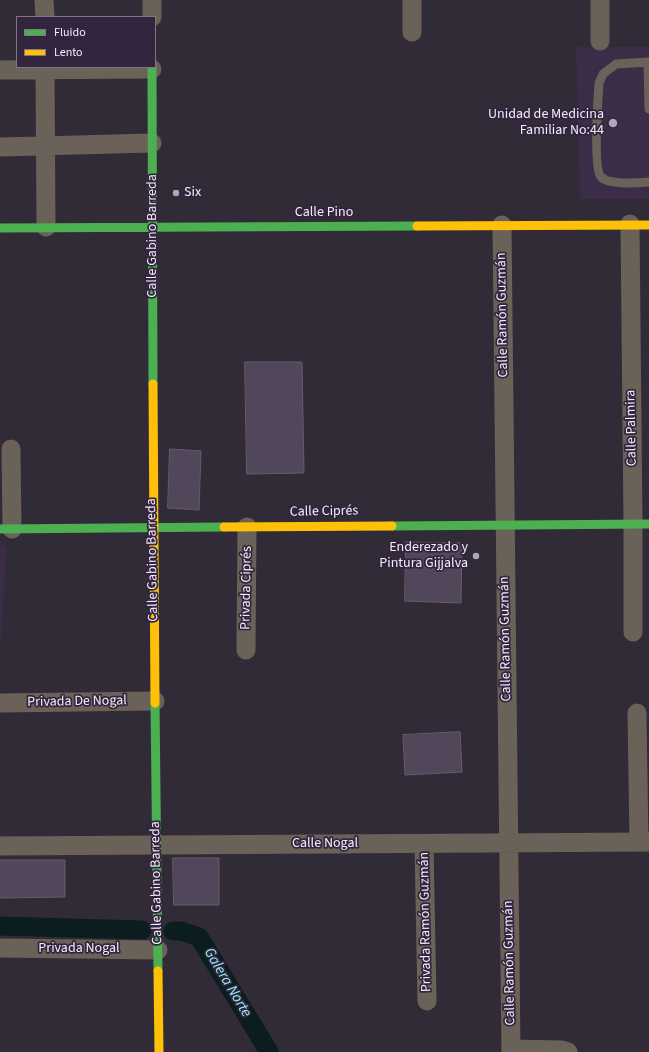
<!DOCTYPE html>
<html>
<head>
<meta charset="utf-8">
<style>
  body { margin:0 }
  #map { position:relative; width:649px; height:1052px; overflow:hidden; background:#312b37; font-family:"Source Sans 3",sans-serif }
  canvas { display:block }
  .legend { position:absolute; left:16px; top:16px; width:140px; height:52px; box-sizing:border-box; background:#32253d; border:1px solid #807589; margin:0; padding:5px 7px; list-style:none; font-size:12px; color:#f4ecfc }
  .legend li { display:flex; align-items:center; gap:8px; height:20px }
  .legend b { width:20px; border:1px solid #807589 }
</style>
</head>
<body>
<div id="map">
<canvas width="649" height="1052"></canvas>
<ul class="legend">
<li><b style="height:5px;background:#4caf50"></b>Fluido</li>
<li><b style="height:5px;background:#ffc107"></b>Lento</li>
</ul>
</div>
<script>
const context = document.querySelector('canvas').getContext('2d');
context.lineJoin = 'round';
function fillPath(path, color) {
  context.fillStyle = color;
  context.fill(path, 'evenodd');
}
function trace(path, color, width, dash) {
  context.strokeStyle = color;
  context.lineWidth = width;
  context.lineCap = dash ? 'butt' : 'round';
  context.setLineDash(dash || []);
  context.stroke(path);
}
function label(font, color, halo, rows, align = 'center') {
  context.font = font + ' "Source Sans 3",sans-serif';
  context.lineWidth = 3.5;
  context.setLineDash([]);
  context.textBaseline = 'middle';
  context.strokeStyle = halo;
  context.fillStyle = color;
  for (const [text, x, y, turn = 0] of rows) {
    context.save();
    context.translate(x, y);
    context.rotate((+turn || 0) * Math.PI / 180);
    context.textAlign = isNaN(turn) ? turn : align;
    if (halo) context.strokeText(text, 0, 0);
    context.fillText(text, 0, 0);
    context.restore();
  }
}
fillPath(new Path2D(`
  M576,47H649V199H580Z
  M0,545H7L0,650Z`), '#3b2c47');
trace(new Path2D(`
  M0,926L142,930
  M173,931H181L199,937L269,1052`), '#0c1d1f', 19);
const building = new Path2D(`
  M245,362H302L304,473L247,474Z
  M170,449L201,451L199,510L168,508Z
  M406,542L462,543L461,603L405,601Z
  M460,732L462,772L405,775L403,735Z
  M173,858H219V905H174Z
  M0,860H65V897L0,898Z`);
fillPath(building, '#51465a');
trace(building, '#645e6a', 1);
trace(new Path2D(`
  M649,109L648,62L616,64L603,74L599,83C598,98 593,169 601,177C609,185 638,183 649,182`), '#6a6159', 9);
trace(new Path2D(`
  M44,0L45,17
  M152,0V17
  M412,0V32
  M600,0V41
  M45,67L46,227
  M0,70L152,69
  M0,147L152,143
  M630,224L633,524V632
  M502,225L511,1052
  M11,449L12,529
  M246,650L247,527
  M0,703L155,701
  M637,713L639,842
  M424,844L427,1001
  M0,846L649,842
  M0,948L158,950
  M511,1049L561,1050L568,1052`), '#6a6159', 19);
trace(new Path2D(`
  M152,67L153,384
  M0,228L417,226
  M392,526L649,524
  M0,529L224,527
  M155,703L158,971`), '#4caf50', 9);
trace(new Path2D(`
  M417,226L649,225
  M153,384L155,703
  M224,527L392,526
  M158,971L159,1052`), '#ffc107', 9);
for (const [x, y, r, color] of [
  [613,123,5,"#b0a8b7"],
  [176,193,4,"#b0a8b7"],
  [476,556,4,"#b0a8b7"]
]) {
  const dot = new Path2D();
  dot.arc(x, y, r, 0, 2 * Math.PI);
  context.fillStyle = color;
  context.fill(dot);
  trace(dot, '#32253d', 1.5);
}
label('14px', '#f4ecfc', '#32253d', [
  ["Unidad de Medicina",604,115],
  ["Familiar No:44",604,131],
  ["Six",184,193,"left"],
  ["Enderezado y",468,548],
  ["Pintura Gijjalva",468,564]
], 'right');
label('14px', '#f4ecfc', '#32253d', [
  ["Calle Pino",324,213],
  ["Calle Gabino Barreda",153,236,-90],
  ["Calle Ramón Guzmán",503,315,-91],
  ["Calle Palmira",632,428,-91],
  ["Calle Ciprés",324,512,-1],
  ["Calle Gabino Barreda",153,560,-91],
  ["Privada Ciprés",247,588,-89],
  ["Calle Ramón Guzmán",506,639,-91],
  ["Privada De Nogal",77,702,-1],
  ["Calle Nogal",325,844],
  ["Calle Gabino Barreda",157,883,-91],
  ["Privada Ramón Guzmán",426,922,-91],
  ["Privada Nogal",79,949],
  ["Calle Ramón Guzmán",510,963,-91]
]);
label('italic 15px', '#8df1f8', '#32253d', [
  ["Galera Norte",227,983,59]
]);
</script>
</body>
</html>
